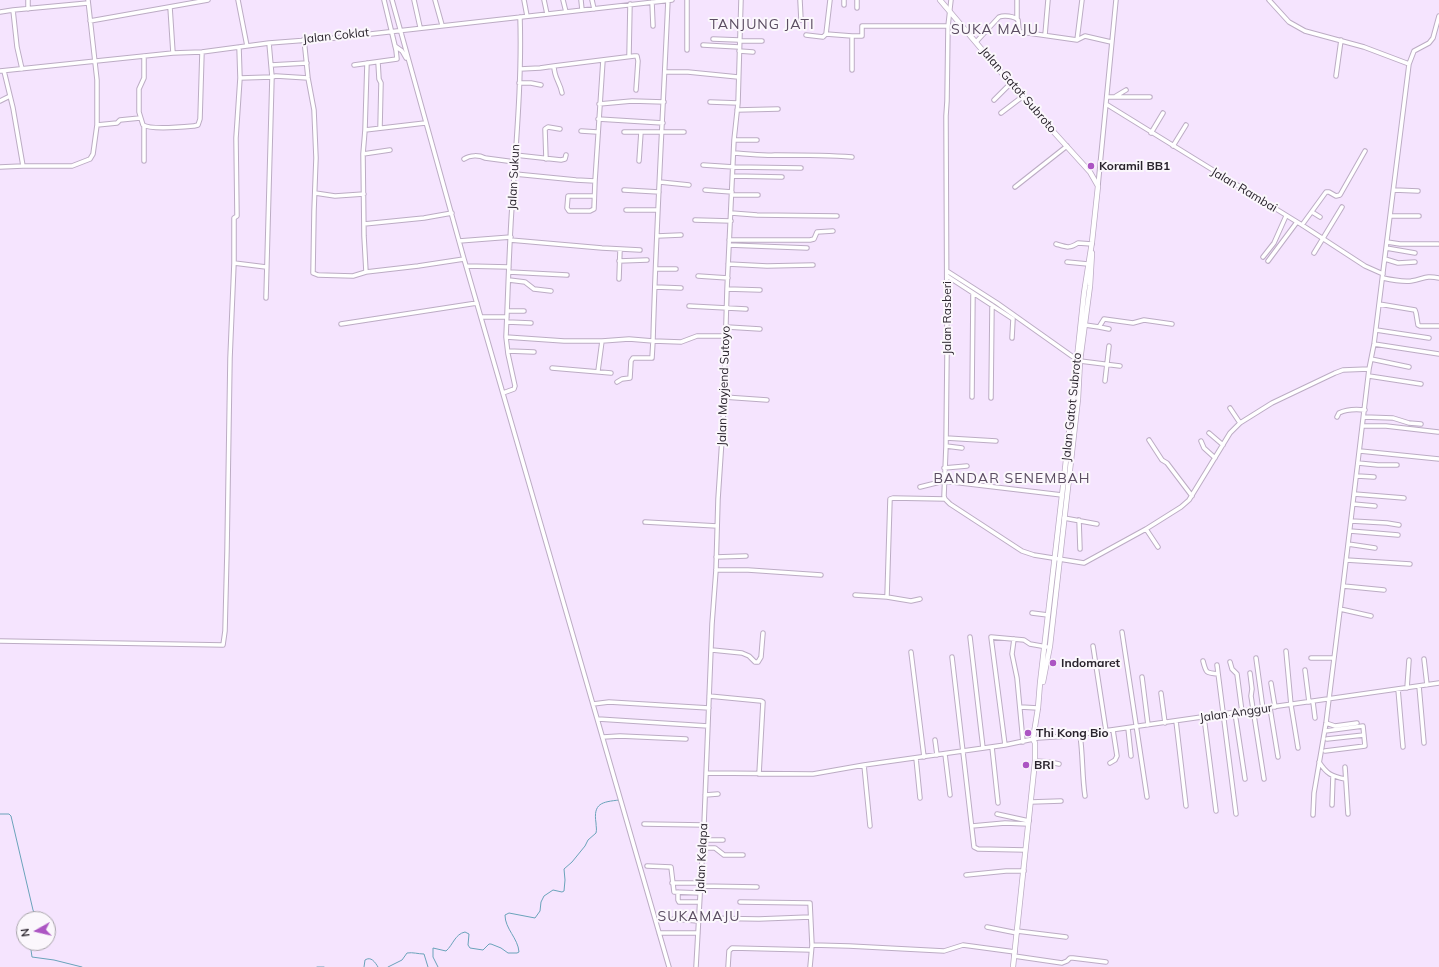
<!DOCTYPE html>
<html>
<head>
<meta charset="utf-8">
<style>
  body { margin:0 }
  #map { position:relative; width:1439px; height:967px; overflow:hidden; background:#f5e4fe; font-family:Mulish,sans-serif }
  canvas { display:block }
  .north { position:absolute; left:16px; top:911px; width:40px; height:40px; box-sizing:border-box; background:#fbf7fc; border:1px solid #a7a3a9; border-radius:50%; rotate:262deg; font-size:11px; font-weight:700; line-height:16px; text-align:center; color:#2a242d }
  .north::after { content:''; display:block; margin:auto; width:14px; height:18px; background:#ac55c3; clip-path:polygon(50% 0,100% 100%,50% 72%,0 100%) }
</style>
</head>
<body>
<div id="map">
<canvas width="1439" height="967"></canvas>
<div class="north">N</div>
</div>
<script>
const context = document.querySelector('canvas').getContext('2d');
context.lineJoin = 'round';
function trace(path, color, width, dash) {
  context.strokeStyle = color;
  context.lineWidth = width;
  context.lineCap = dash ? 'butt' : 'round';
  context.setLineDash(dash || []);
  context.stroke(path);
}
function label(font, color, halo, rows, align = 'center') {
  context.font = font + ' Mulish,sans-serif';
  context.lineWidth = 4;
  context.setLineDash([]);
  context.textBaseline = 'middle';
  context.strokeStyle = halo;
  context.fillStyle = color;
  for (const [text, x, y, turn = 0] of rows) {
    context.save();
    context.translate(x, y);
    context.rotate((+turn || 0) * Math.PI / 180);
    context.textAlign = isNaN(turn) ? turn : align;
    if (halo) context.strokeText(text, 0, 0);
    context.fillText(text, 0, 0);
    context.restore();
  }
}
trace(new Path2D(`
  M0,814H9L11,816L33,910L37,919
  M33,943L31,950L32,957L54,960L82,967
  M317,967H324
  M364,967L365,960C371,956 375,962 378,967
  M388,967L402,960L407,953C413,952 418,954 424,954L428,967
  M438,967L433,957V948L446,951C453,945 455,934 465,932L469,934L468,945L470,948L483,950L489,944H491L501,948L508,953H517L519,952C518,938 505,929 505,915L509,913L535,918L540,911L541,902L544,896L553,890L562,892L564,891L565,880L564,869L572,862L585,846L588,840L596,833C597,829 596,827 596,823C593,803 602,802 619,800`), '#6aa3ba', 1);
const minor = new Path2D(`
  M28,0V9
  M238,0L247,46
  M392,0L464,259L669,967
  M414,0L420,27
  M435,0L442,25
  M524,0L527,16
  M544,0L547,14
  M563,0L566,12
  M581,0L582,10
  M592,0L594,9
  M668,0C663,114 656,227 653,341L681,342L697,336H726
  M800,0L801,20
  M951,0L948,26L947,101L946,116L947,354L946,446L944,496L945,499L950,504L1022,551L1034,555L1084,563L1146,529L1181,507L1189,500L1230,433L1240,423L1272,403L1335,373L1343,370L1369,369
  M1017,0V19
  M1269,0L1289,22L1305,31L1364,47L1409,64
  M652,2L653,26
  M844,5V0
  M170,7L173,53
  M857,8V0
  M0,12L13,10
  M90,21L208,0
  M826,34L852,36H862V26H948
  M806,35L823,37L826,34L830,0
  M1045,35L1048,0
  M304,39L308,78L314,110L316,158L314,211L313,273L318,275L353,276L366,272
  M713,39L739,40
  M1077,40L1082,0
  M739,41H762
  M976,42L999,17C1004,15 1014,16 1018,20L1019,31L1021,32L1077,40L1085,36L1111,42
  M703,45L739,47
  M395,46L402,51L406,58
  M687,50V0
  M739,51L753,52
  M144,56V78L139,89V112L143,125C151,130 183,127 194,126L198,125L200,119L202,52
  M629,56L630,4
  M378,62L379,79L381,83L380,128
  M271,65L307,63
  M354,65L397,59L396,50L384,0
  M22,69L17,47L13,10L88,3
  M520,69L540,68L554,66
  M852,70V36
  M0,71L173,53L202,52L269,43L335,38L672,0
  M665,72H688L738,77
  M1336,76L1341,40
  M240,78L272,77L276,76L308,78
  M519,83H531L541,85
  M562,93C560,82 554,78 554,66L634,56H637L638,61L636,90
  M1116,96L1126,90
  M1107,97H1150
  M994,100L1011,83
  M0,101L10,96
  M710,102L738,103
  M599,104L632,101L664,102
  M1106,104L1302,225L1365,266L1383,274
  M737,110L778,109
  M1001,113L1022,97
  M598,119L663,123
  M425,123L365,130L363,154L364,236L366,272L418,266L464,259
  M97,125L117,123L120,120L140,118
  M144,126V161
  M365,130L367,63
  M581,131L597,132
  M624,132H641
  M1151,133L1163,113
  M734,140H757
  M1173,146L1186,125
  M734,153C747,154 761,156 775,155C801,155 826,155 852,157
  M363,154L390,150
  M515,155L561,160L565,159L566,155
  M464,159C470,155 479,155 485,158L515,162
  M546,159L545,129L548,127L560,129
  M639,161L641,132H684
  M703,165L734,167L801,168
  M23,166H72L90,159L93,154L97,125V80L88,0
  M0,167L23,166L13,108L4,71
  M515,174L576,180L595,181L594,209L590,211H569L567,208L568,196H594
  M733,176L782,177
  M595,181L603,60
  M660,182L689,185
  M1098,186L1116,0
  M1015,187L1067,146
  M624,190L659,192
  M705,190L732,192
  M1394,190L1418,191
  M315,193L335,196L364,194
  M732,195H758
  M626,210H658
  M1312,212L1320,217
  M731,213L757,215L837,216
  M1390,216H1419
  M695,220L731,221
  M364,224L424,218L452,213
  M1302,225L1326,192H1329L1336,196L1340,195L1365,151
  M657,236L681,235
  M510,240L602,248L640,250
  M729,240H810L814,239L817,232L833,231
  M459,241L511,237
  M1387,242L1400,244H1438
  M1056,244C1066,247 1069,249 1078,243L1092,244
  M729,245L807,248
  M1386,248L1415,253
  M1314,253L1342,207
  M1263,257L1274,243L1286,216
  M1385,259L1398,263L1415,262
  M619,261L647,260
  M1268,261L1297,222
  M1067,262L1088,264
  M234,263L266,267
  M728,264L767,266L813,265
  M466,266L509,267
  M656,269H676
  M947,271L997,303L1076,359L1080,361L1120,366
  M509,272L567,275
  M698,276L728,278
  M947,276L1013,319L1012,338
  M1383,278C1392,280 1401,282 1411,281C1424,279 1425,275 1439,278
  M619,279L620,250
  M509,280L525,282L534,289L551,291
  M655,287L681,288
  M727,289L760,290
  M266,298L272,77L269,43
  M1379,304L1415,310L1416,313L1418,325L1420,326H1439
  M689,306L746,309
  M508,311H524
  M481,317H507
  M507,322L531,323
  M341,324L477,303
  M1085,325L1099,327L1104,319L1133,323L1144,320L1172,324
  M727,327L760,329
  M1099,327L1109,329
  M1376,330L1429,338
  M506,337L564,341H602L629,339L653,341L652,358H633L631,361L630,378L622,379L617,382
  M1374,344L1439,354
  M508,351L534,352
  M1371,359L1409,367
  M552,368L611,373
  M598,371L602,341
  M1369,376L1421,384
  M1105,381L1109,346
  M503,393L514,389L515,386L508,354L506,337C508,293 509,249 512,206C516,143 522,80 520,17
  M724,397L767,400
  M972,397L973,293
  M991,398L992,305
  M1230,408L1240,423
  M1337,417L1339,413C1347,409 1356,409 1365,410
  M1364,417L1393,418L1409,423L1421,424
  M1363,426H1386L1438,432
  M1209,433L1223,445
  M946,438L996,441
  M1149,440L1162,460L1167,463L1192,496
  M1201,441L1204,448L1215,458
  M946,446L962,448
  M1360,451L1439,459
  M1358,463L1378,465H1397
  M944,468L967,466
  M1357,476L1374,477
  M920,487L944,481L1062,495
  M1354,494L1404,498
  M1353,504L1375,506
  M1064,518L1097,524
  M1079,520L1080,549
  M1351,521L1387,523L1399,525
  M645,522L717,526
  M1146,529L1158,547
  M1350,531L1398,535
  M1348,544L1375,548
  M716,557L746,556
  M1346,560L1410,564
  M716,570H748L821,575
  M1343,586L1384,590
  M855,595L887,597
  M920,599L911,601L887,597L890,499L893,498L945,499
  M1340,609L1371,616
  M1032,613L1048,615
  M1122,632L1147,797
  M970,637L983,748
  M1014,639L1012,654L1017,678L1023,742
  M0,641L223,645L225,631L227,551L230,358L234,263V218L237,216L236,138L240,78L239,47
  M1093,646L1106,731
  M712,650L742,653L749,656L755,662H758L761,657L763,633
  M1286,651L1291,705L1298,748
  M911,652L924,757
  M952,657L974,847L978,849L1025,850
  M1256,658L1263,709
  M1311,658H1333
  M1424,659L1427,685
  M1203,661C1206,673 1206,673 1218,674
  M1230,662L1232,669L1237,674L1242,712
  M1217,665L1236,814
  M1305,670L1309,702
  M1250,673L1252,689L1251,696L1264,779
  M1142,677L1148,725
  M1271,683L1275,707
  M1419,686L1424,743
  M1407,688L1409,660
  M1398,689L1403,747
  M1161,693L1165,723
  M709,696L761,701L763,702L759,774
  M1313,702L1315,718
  M593,704L609,702L709,708
  M1020,707L1038,708
  M1270,708L1278,757
  M1235,713L1245,779
  M1204,717L1216,811
  M598,719L708,726
  M1176,721L1186,806
  M1326,723L1335,726L1357,723
  M1128,728L1131,756
  M1325,731L1363,726L1365,746L1325,751
  M1080,735C1083,755 1082,776 1085,796
  M603,737L620,736L686,739
  M1327,739L1364,735
  M935,740L937,755
  M1005,745L991,637L1024,640L1030,644L1047,647
  M992,747L998,803
  M945,754L950,795
  M916,758L920,798
  M1035,761L1050,762L1059,764
  M1319,762C1327,774 1331,776 1345,779
  M1110,763L1115,760L1117,756L1113,730
  M864,765L870,826
  M1345,767L1348,814
  M706,773L813,774L864,765L1005,745L1038,738L1069,736L1439,683
  M705,795L718,794
  M1031,802L1061,801
  M1332,805L1333,776
  M997,814L1029,821
  M1313,815L1314,793L1326,723L1343,586L1369,369L1374,344L1409,64L1414,51L1429,43L1433,38L1439,16
  M644,824L704,825
  M972,826L1005,823L1028,824
  M703,840H723
  M702,848H715L724,855H743
  M647,866L671,867L674,892L700,893
  M966,875L1006,871H1024
  M672,883H700
  M700,886L757,887
  M678,892V900L679,902H699
  M740,902L810,903L812,945L810,967
  M698,918L759,919L810,917
  M673,919L698,921
  M987,927L1017,933
  M1017,931L1066,937
  M659,933H698
  M812,945L849,946L944,951L963,945L1015,952
  M1014,956L1062,963L1067,961L1070,958H1073L1106,962
  M696,967L704,825L712,624L716,570L718,499L723,424L727,289L734,140L738,103L741,0
  M728,967L729,951L732,948L811,950`);
const major = new Path2D(`
  M940,0L1022,97L1090,172L1098,186L1092,242L1084,293L1064,478L1040,683L1038,708L1033,739L1035,743V761L1013,967
  M1043,682L1050,646L1078,399L1080,361L1090,286L1092,253`);
trace(minor, '#bcacc4', 5.5);
trace(major, '#bcacc4', 6);
trace(minor, '#fff', 3.5);
trace(major, '#fff', 4.5);
for (const [x, y, r, color] of [
  [1091,166,4,"#ac55c3"],
  [1053,663,4,"#ac55c3"],
  [1028,733,4,"#ac55c3"],
  [1026,765,4,"#ac55c3"]
]) {
  const dot = new Path2D();
  dot.arc(x, y, r, 0, 2 * Math.PI);
  context.fillStyle = color;
  context.fill(dot);
  trace(dot, '#fbf7fc', 1.5);
}
label('12px', '#2a242d', '#fbf7fc', [
  ["Jalan Coklat",336,36,-6],
  ["Jalan Gatot Subroto",1018,90,49],
  ["Jalan Sukun",514,177,-87],
  ["Jalan Rambai",1244,190,31],
  ["Jalan Rasberi",947,318,-90],
  ["Jalan Mayjend Sutoyo",724,386,-88],
  ["Jalan Gatot Subroto",1072,407,-84],
  ["Jalan Anggur",1236,713,-8],
  ["Jalan Kelapa",702,858,-87]
]);
label('bold 12px', '#2a242d', '#fbf7fc', [
  ["Koramil BB1",1099,166],
  ["Indomaret",1061,663],
  ["Thi Kong Bio",1036,733],
  ["BRI",1034,765]
], 'left');
context.letterSpacing = '1px';
label('14px', '#5b4d62', '#fbf7fc', [
  ["TANJUNG JATI",762,25],
  ["SUKA MAJU",995,30],
  ["BANDAR SENEMBAH",1012,479],
  ["SUKAMAJU",699,917]
]);
context.letterSpacing = '0px';
</script>
</body>
</html>
